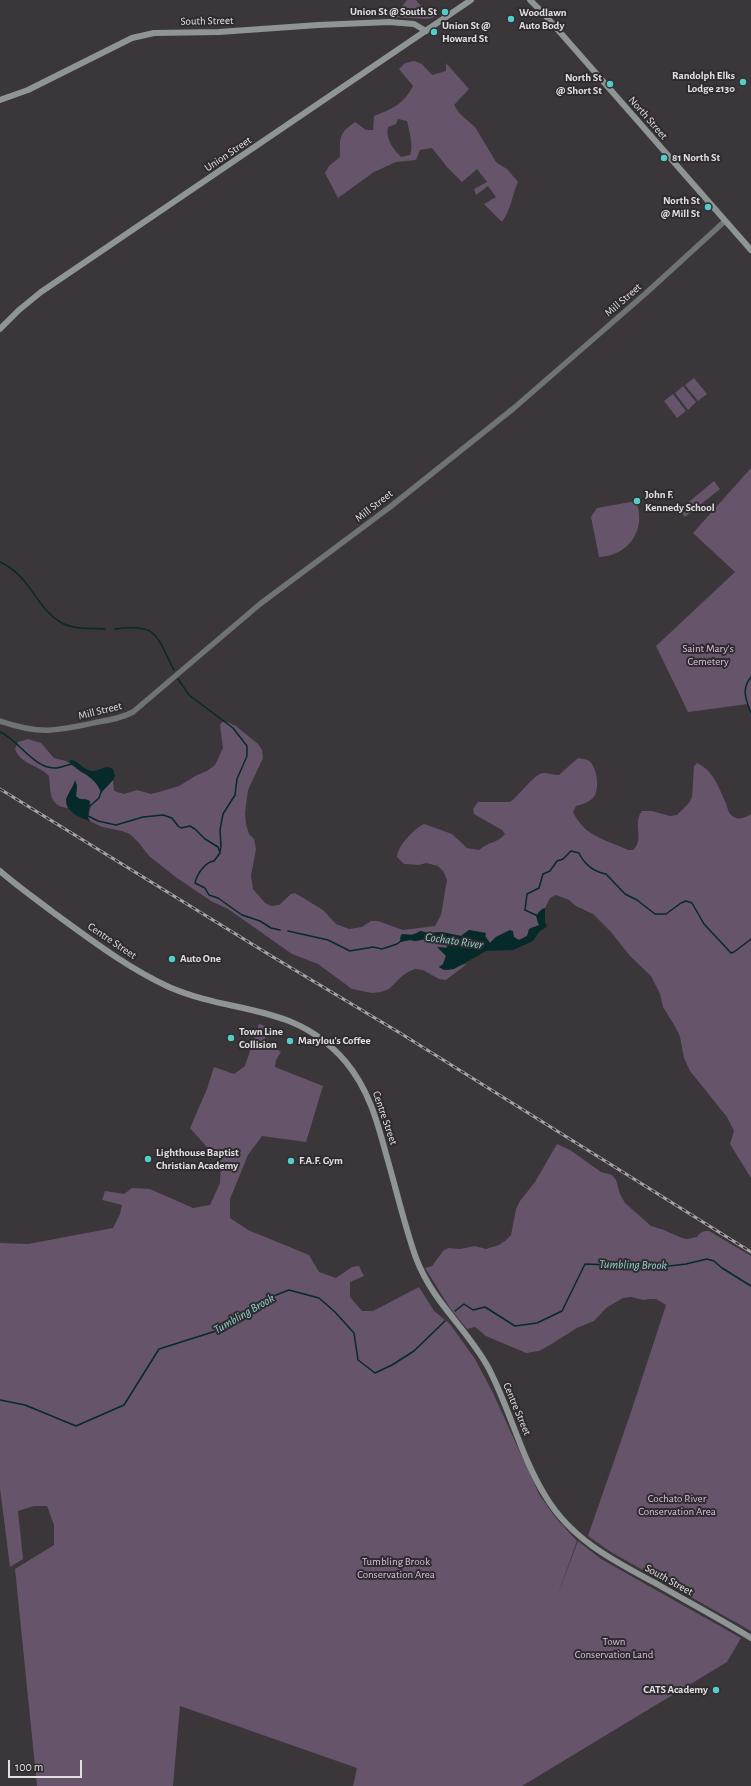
<!DOCTYPE html>
<html>
<head>
<meta charset="utf-8">
<style>
  body { margin:0 }
  #map { position:relative; width:751px; height:1786px; overflow:hidden; background:#3a363a; font-family:"Alegreya Sans",sans-serif }
  canvas { display:block }
  .scale { position:absolute; left:8px; top:1760px; width:74px; height:18px; box-sizing:border-box; border:2px solid #e1dfe1; border-top:0; padding-left:5px; font-size:12px; line-height:14px; white-space:nowrap; color:#e1dfe1; -webkit-text-stroke:3px #2f2c30; paint-order:stroke }
</style>
</head>
<body>
<div id="map">
<canvas width="751" height="1786"></canvas>
<div class="scale">100 m</div>
</div>
<script>
const context = document.querySelector('canvas').getContext('2d');
context.lineJoin = 'round';
function fillPath(path, color) {
  context.fillStyle = color;
  context.fill(path, 'evenodd');
}
function trace(path, color, width, dash) {
  context.strokeStyle = color;
  context.lineWidth = width;
  context.lineCap = dash ? 'butt' : 'round';
  context.setLineDash(dash || []);
  context.stroke(path);
}
function label(font, color, halo, rows, align = 'center') {
  context.font = font + ' "Alegreya Sans",sans-serif';
  context.lineWidth = 4;
  context.setLineDash([]);
  context.textBaseline = 'middle';
  context.strokeStyle = halo;
  context.fillStyle = color;
  for (const [text, x, y, turn = 0] of rows) {
    context.save();
    context.translate(x, y);
    context.rotate((+turn || 0) * Math.PI / 180);
    context.textAlign = isNaN(turn) ? turn : align;
    if (halo) context.strokeText(text, 0, 0);
    context.fillText(text, 0, 0);
    context.restore();
  }
}
fillPath(new Path2D(`
  M407,0H416L428,14L433,12L438,16L428,19L393,17Z
  M414,61L422,64L432,75L446,71V63L469,89L454,105L460,114L475,127L496,162L507,169L518,182C512,195 511,210 502,222L484,204L496,197L488,186L476,195L474,189L487,182L477,169L462,182L447,167L432,148L420,150L416,160L396,162L374,172L338,198L325,173L329,166L340,157C340,138 338,134 355,122L366,130H373L374,116C392,109 404,104 413,86L399,69L405,63ZM398,119L407,121C409,131 414,146 410,155L401,157C393,149 385,138 388,127L396,124Z
  M694,378L707,394L698,401L685,385Z
  M683,386L696,402L688,410L675,393Z
  M673,394L686,411L677,418L664,401Z
  M751,468V713L748,704L688,712L656,646L735,572L693,533Z
  M714,481L720,489L685,517L679,510Z
  M636,501C647,529 629,556 599,557L591,517L597,508Z
  M222,722H227L236,726L258,744L262,750L263,758L248,790L245,813L246,824L249,834L254,839L256,849L251,876L253,889L265,903L271,906L279,905L291,894L295,893L323,910L336,924L349,929L362,927L371,921H378L403,930L435,926L441,915L447,880L443,871L438,866L426,863L419,865L404,864L397,857C398,845 414,829 424,824L452,834L467,848L479,850C487,842 498,843 505,834L502,830L474,814L473,809L478,802H510C519,796 534,774 543,773C548,773 554,775 559,775L578,758C583,759 589,759 592,764C597,771 599,787 595,795C591,802 583,804 576,806L573,812C585,837 605,839 628,850H633C645,839 632,823 642,811H652L670,816L677,815L689,803L692,797L694,766L697,763C713,770 719,788 726,803C727,806 728,812 731,815C737,821 745,818 751,814V1178L730,1144L734,1131L727,1117L690,1071L684,1058L680,1037L676,1028L663,1007L660,994L651,976L630,956L611,932L593,914L576,906L569,900L556,895L550,898L545,908L538,912L537,920L539,925L537,927H532L527,936L519,940L513,937L510,930L496,937L490,943L484,933L469,930L461,936L441,932L429,933L420,931C414,936 408,935 402,934L400,936V942L410,940L416,941L430,938L448,942L449,944L446,948L438,947L446,956L443,965L439,967C452,974 455,965 467,964L446,980L439,979L423,970L415,969L408,972L402,976L389,989L381,992L372,993L352,989L318,964L292,954L228,909L211,901L177,878L149,856L139,843L130,834L122,831L102,827L90,821L88,818L91,805L87,799H79L76,796L77,786L75,781L66,799L68,808C48,806 51,791 49,776C39,765 20,764 15,749L18,742L28,739L41,743L54,758L66,761L81,772L88,775L98,784L100,788L105,787L113,780L114,791L124,794L137,790L151,794L159,792L179,786L197,775L207,771L215,765L223,748L220,725Z
  M259,1024L269,1027L264,1041L281,1052L276,1060L275,1067L323,1086L306,1142L262,1136L248,1155L230,1199V1218L248,1230L309,1255L319,1272L336,1278L352,1267L359,1266L364,1276L350,1282V1297L362,1311H373L419,1287L434,1311L450,1324L475,1359L492,1391L540,1496L556,1518L577,1541L557,1597L578,1541L601,1559L741,1638L727,1662L522,1786H353L357,1768L180,1706L173,1786H37L15,1569L54,1545V1525L47,1506H34L18,1511L23,1559L10,1567L0,1488V1243L28,1244L113,1228L120,1214L122,1205L102,1200L105,1191L124,1194L132,1188L150,1189L193,1208L210,1205L220,1183L221,1163L190,1128L207,1089L214,1067L234,1074L245,1066Z
  M557,1144L570,1150L601,1172L612,1175L616,1180L620,1194L625,1203L651,1226L664,1230L682,1238L687,1239L697,1237C700,1232 703,1231 709,1231L751,1256V1631L611,1552L588,1536L631,1412L666,1305L656,1299H650L644,1300L631,1297L623,1298L606,1308L594,1321L577,1328L550,1345L539,1351L526,1353L486,1336L475,1327L467,1329L450,1308L425,1268L432,1266L443,1251L448,1248L460,1249L475,1246L486,1249L499,1245L506,1240L511,1235L516,1209L520,1201L535,1182Z`), '#66546a');
fillPath(new Path2D(`
  M72,760C79,762 83,769 91,771C100,772 104,764 113,769L115,776L113,780L101,793C97,777 79,773 69,761Z
  M75,780L77,786L76,796C80,801 86,798 90,801L88,818L90,821C79,818 60,808 68,795C71,789 74,786 75,780Z
  M545,908V922L547,926L539,932L533,941L513,950L486,951L454,969L444,970L439,967L443,964L446,956L437,947L446,948L449,944L448,941L430,938L416,941L410,940L400,942L402,934C408,935 414,936 420,931L429,933L442,932L461,936L469,930L486,933L485,937L490,943L496,937L510,930L513,931L514,937L519,940L527,936L529,929L539,925L536,916L542,909Z`), '#052a29');
trace(new Path2D(`
  M0,562C32,577 36,609 62,623C75,630 91,628 105,629
  M115,629C159,623 156,636 174,670
  M751,677C741,689 746,700 751,713
  M178,679L189,695L233,728L247,746V756L237,779L235,795L223,814L220,830L221,846L220,852
  M0,732C20,741 33,769 57,768C62,767 67,765 72,764
  M90,806L99,798L101,792
  M88,816L98,821L116,825L143,817L163,815L172,818L178,826L181,828L190,826L195,829L205,839L218,847L220,853L214,861C205,862 197,874 195,883L205,888L209,895L218,898L242,915L260,921L271,928L280,930
  M538,916L525,910L527,894L539,888L543,874L550,871L557,861L563,859L571,851L579,853C584,864 594,872 606,874L625,894L637,900L655,914H666L681,903L686,901L692,903L704,924L731,953L734,952L751,939
  M288,931L328,940L350,951L373,947L382,949L397,944L401,941
  M455,1311L464,1304L473,1310L485,1307L515,1326L537,1323L562,1311L585,1264L661,1267L686,1264L707,1259L714,1261L722,1268L751,1286
  M0,1400L25,1405L76,1426L124,1405L159,1349L216,1331L263,1300L289,1290L319,1298L335,1312L354,1333L358,1360L375,1373L392,1365L414,1351L445,1321`), '#052a29', 1.5);
trace(new Path2D(`
  M0,721C41,735 56,731 98,722C110,720 122,718 133,712L260,604L390,507L514,408L645,294L725,221`), '#707373', 5.5);
trace(new Path2D(`
  M530,0L544,14L751,250
  M0,100L28,90L132,38L154,33L219,32L318,25L389,22L414,24L426,31
  M0,329L19,310L41,292L471,0
  M0,871C17,886 36,899 54,913C91,940 128,968 169,987C233,1015 294,1002 345,1061C368,1088 377,1120 386,1154C396,1188 404,1224 416,1258C433,1303 466,1327 488,1367C510,1409 521,1457 546,1497C572,1540 614,1561 657,1584C688,1602 720,1619 751,1638`), '#8f9494', 6);
const rail = new Path2D(`
  M0,789L273,957L400,1033L751,1252`);
trace(rail, '#a6a3a6', 3);
trace(rail, '#2f2c30', 1.5, [4.5]);
for (const [x, y, r, color] of [
  [445,12,4,"#54cdc8"],
  [511,19,4,"#54cdc8"],
  [434,32,4,"#54cdc8"],
  [743,82,4,"#54cdc8"],
  [610,84,4,"#54cdc8"],
  [664,158,4,"#54cdc8"],
  [708,207,4,"#54cdc8"],
  [637,501,4,"#54cdc8"],
  [172,959,4,"#54cdc8"],
  [231,1038,4,"#54cdc8"],
  [290,1041,4,"#54cdc8"],
  [148,1159,4,"#54cdc8"],
  [291,1161,4,"#54cdc8"],
  [716,1690,4,"#54cdc8"]
]) {
  const dot = new Path2D();
  dot.arc(x, y, r, 0, 2 * Math.PI);
  context.fillStyle = color;
  context.fill(dot);
  trace(dot, '#2f2c30', 1.5);
}
label('bold 11px', '#e1dfe1', '#2f2c30', [
  ["Union St @ South St",437,12,"right"],
  ["Woodlawn",519,13],
  ["Auto Body",519,26],
  ["Union St @",442,26],
  ["Howard St",442,39],
  ["Randolph Elks",735,76,"right"],
  ["Lodge 2130",735,89,"right"],
  ["North St",602,78,"right"],
  ["@ Short St",602,91,"right"],
  ["81 North St",672,158],
  ["North St",700,201,"right"],
  ["@ Mill St",700,214,"right"],
  ["John F.",645,495],
  ["Kennedy School",645,508],
  ["Auto One",180,959],
  ["Town Line",239,1032],
  ["Collision",239,1045],
  ["Marylou's Coffee",298,1041],
  ["Lighthouse Baptist",156,1153],
  ["Christian Academy",156,1166],
  ["F.A.F. Gym",299,1161],
  ["CATS Academy",708,1690,"right"]
], 'left');
label('11px', '#e1dfe1', '#2f2c30', [
  ["South Street",207,21,-1],
  ["North Street",648,118,49],
  ["Union Street",228,154,-34],
  ["Mill Street",623,300,-41],
  ["Mill Street",374,506,-38],
  ["Mill Street",100,711,-14],
  ["Centre Street",112,941,34],
  ["Centre Street",385,1118,71],
  ["Centre Street",517,1409,67],
  ["South Street",669,1580,29]
]);
label('11px', '#dfbce7', '#2f2c30', [
  ["Saint Mary's",708,649],
  ["Cemetery",708,662],
  ["Cochato River",677,1499],
  ["Conservation Area",677,1512],
  ["Tumbling Brook",396,1562],
  ["Conservation Area",396,1575],
  ["Town",614,1642],
  ["Conservation Land",614,1655]
]);
label('italic 12px', '#8ed4d0', '#2f2c30', [
  ["Cochato River",454,941,8],
  ["Tumbling Brook",633,1265,1],
  ["Tumbling Brook",244,1314,-30]
]);
</script>
</body>
</html>
